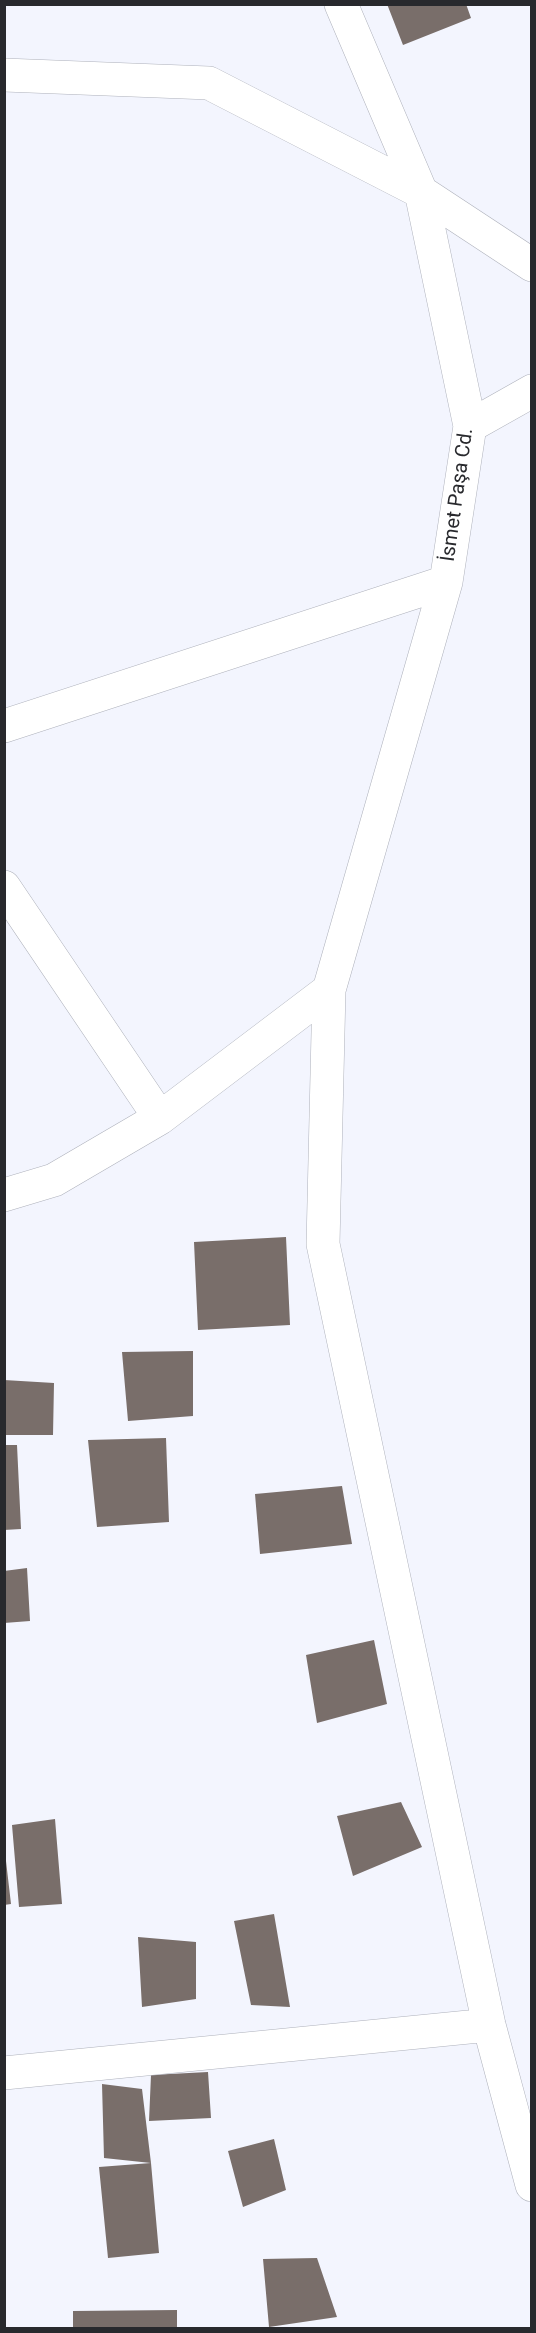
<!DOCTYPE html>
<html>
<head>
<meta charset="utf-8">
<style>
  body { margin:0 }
  #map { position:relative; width:536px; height:2333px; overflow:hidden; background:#f3f5fe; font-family:Roboto,sans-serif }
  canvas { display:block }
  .frame { position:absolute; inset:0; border:6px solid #28292d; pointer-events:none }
</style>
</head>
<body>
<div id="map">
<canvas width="536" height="2333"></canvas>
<div class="frame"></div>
</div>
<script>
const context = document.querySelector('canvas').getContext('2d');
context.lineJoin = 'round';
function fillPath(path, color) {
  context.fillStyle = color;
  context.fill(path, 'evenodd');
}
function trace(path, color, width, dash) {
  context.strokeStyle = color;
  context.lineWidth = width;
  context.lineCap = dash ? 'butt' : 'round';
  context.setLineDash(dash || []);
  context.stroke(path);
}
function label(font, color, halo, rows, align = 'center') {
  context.font = font + ' Roboto,sans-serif';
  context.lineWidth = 6;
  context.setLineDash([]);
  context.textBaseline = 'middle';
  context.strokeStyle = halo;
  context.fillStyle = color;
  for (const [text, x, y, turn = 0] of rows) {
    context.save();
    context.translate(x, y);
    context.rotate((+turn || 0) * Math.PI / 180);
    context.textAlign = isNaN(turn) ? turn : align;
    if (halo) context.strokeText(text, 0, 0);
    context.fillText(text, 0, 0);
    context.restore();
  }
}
fillPath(new Path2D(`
  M387,4H466L471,18L403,45Z
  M286,1237L290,1325L198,1330L194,1242Z
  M193,1351V1416L128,1421L122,1352Z
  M4,1380L54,1383L53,1435H4Z
  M166,1438L169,1522L97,1527L88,1440Z
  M4,1445H17L21,1529L4,1530Z
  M342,1486L352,1544L260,1554L255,1494Z
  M27,1568L30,1621L4,1623V1571Z
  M374,1640L387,1704L317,1723L306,1655Z
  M401,1802L422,1847L353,1876L337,1816Z
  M55,1819L62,1904L19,1907L12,1825Z
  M4,1861H6L11,1904L4,1905Z
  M274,1914L290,2007L251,2005L234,1921Z
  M138,1937L196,1942V1999L142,2007Z
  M208,2072L211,2118L149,2121L151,2075Z
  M102,2084L142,2089L151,2163L104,2158Z
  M274,2139L286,2190L243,2207L228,2151Z
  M151,2163L159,2253L108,2258L99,2167Z
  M317,2258L337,2317L269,2327L263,2259Z
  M177,2310V2328H73V2311Z`), '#796e6a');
const minor = new Path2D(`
  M341,4L421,192L470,426L446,582L329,990L323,1244L489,2025L532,2185
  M4,75L209,83L421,192L532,265
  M470,426L532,391
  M4,726L446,582
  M4,887L160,1118
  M4,1195L54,1180L160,1118L329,990
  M4,2073L489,2025`);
trace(minor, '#aeb1bb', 34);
trace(minor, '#fff', 33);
label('20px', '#28292d', '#fff', [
  ["İsmet Paşa Cd.",458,495,-82]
]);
</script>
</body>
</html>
